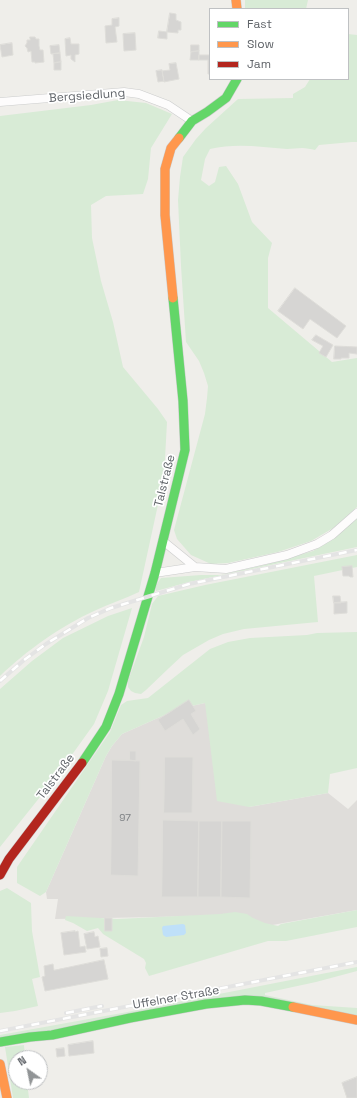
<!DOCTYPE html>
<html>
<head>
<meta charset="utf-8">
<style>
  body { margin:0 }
  #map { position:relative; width:357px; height:1098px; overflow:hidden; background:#efeeea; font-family:"Space Grotesk",sans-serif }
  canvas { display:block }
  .legend { position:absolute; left:209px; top:8px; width:140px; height:72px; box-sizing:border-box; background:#fff; border:1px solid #bfc1c3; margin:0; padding:5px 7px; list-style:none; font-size:12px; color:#5f6368 }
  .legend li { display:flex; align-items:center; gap:8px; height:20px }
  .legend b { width:20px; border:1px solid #bfc1c3 }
  .north { position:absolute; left:8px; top:1050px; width:40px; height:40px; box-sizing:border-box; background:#fff; border:1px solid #bfc1c3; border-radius:50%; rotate:327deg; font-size:11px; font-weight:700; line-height:16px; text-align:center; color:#5f6368 }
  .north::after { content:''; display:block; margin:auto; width:14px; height:18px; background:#919496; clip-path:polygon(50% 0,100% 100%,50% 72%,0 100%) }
</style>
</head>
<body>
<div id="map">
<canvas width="357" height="1098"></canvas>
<ul class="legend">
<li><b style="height:5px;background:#63d668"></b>Fast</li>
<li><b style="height:5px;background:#ff974d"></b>Slow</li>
<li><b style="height:5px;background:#b3261e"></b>Jam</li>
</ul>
<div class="north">N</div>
</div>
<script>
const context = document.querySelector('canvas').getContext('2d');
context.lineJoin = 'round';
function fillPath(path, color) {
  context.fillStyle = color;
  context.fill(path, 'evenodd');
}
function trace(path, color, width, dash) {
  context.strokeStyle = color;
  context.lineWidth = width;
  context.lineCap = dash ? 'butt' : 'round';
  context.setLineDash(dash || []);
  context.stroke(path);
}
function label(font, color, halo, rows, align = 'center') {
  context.font = font + ' "Space Grotesk",sans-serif';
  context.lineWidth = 3.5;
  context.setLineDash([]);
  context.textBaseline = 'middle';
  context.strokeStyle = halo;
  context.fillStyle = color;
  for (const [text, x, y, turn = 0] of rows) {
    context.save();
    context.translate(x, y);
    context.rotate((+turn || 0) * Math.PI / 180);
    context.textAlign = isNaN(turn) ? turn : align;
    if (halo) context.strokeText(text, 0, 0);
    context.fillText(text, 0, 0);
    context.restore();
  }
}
fillPath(new Path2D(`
  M205,703L249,807L328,793L348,809L357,800V910L261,927L203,916L55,919L58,899H47L46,892L106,756L112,746L122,734L178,709Z`), '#dfddda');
fillPath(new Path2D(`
  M245,0H308L306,9H245Z
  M348,34L357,35V142H352L319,145L315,150C311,149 306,148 302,148C297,148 292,149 287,149C261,147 236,143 210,149L205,159L201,180L209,186L215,182L219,167L226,166L238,184L252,222L272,243L268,258V308L332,362L357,358V507L335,527L311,541L278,552L228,563L211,564L191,555L177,539L174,530L205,414L207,398L208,386L204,373L199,361L186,342L181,266L178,200L180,177L183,157L196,139L206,128L238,99L293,98V94L305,87L310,79H348Z
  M118,100L146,103L172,114L151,148L148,179L143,194L106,196L91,205L92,238L101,281L113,322L123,367L158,409L167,422L164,477L139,592C124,599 109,604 94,611C61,626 26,651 0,676V116L91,105Z
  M357,515V547L189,582L156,591C155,586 158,582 161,578L201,575H221L264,565L313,551L325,544Z
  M357,555V567L314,576L318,622L244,629L223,634L209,640L183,655L169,668L146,690L141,694L135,693L131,691L128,687V681L144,637L152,604L158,596L205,585Z
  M132,608L108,691L94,724L56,777L0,847V689L32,661L63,638L108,616Z
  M357,632V768L330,774L328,793L249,807L217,801L205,703L178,709L122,734L112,746L106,756L46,892L40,896L17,883V867L110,732L121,705L127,701L148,698L210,649L228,642L250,638L307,635L317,633Z
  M7,888L31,903L32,931L40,977L32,979L38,1006L15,1011L0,1013V891Z
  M357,910V927L286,941H268L149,976L145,968L146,963L144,959L103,934L98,928L87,931L73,923L65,920L66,916L117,919L220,914L235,912L247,914L253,918L265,923L278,926L281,924Z
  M357,967V971L316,982L265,993V995L312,1005L357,1008V1018L252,999L0,1039V1035L122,1013Z
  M24,1045L25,1058H16V1082H27L29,1098H13L5,1047Z`), '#d8ebd6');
fillPath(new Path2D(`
  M183,924L185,925L186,933L184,935L166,937L163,935L162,928L163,926Z`), '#bfe0f9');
const building = new Path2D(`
  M170,13L176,14V20L181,22V30H178V33L167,32Z
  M119,18V26L115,27L117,42L106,43L105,26L112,25V19Z
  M159,31L167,32V39L158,38Z
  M135,33L136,50L124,51L123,34Z
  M30,37H35L36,39H39V46L40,50H43L44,62L35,63V62H32L31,51L28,52L27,48L25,46L27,43V40H30Z
  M70,38L71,44H79V54L75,55V62L71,59V55L66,56L65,39Z
  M12,43L13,55L2,57L0,45Z
  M59,45L60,53L51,54L50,46Z
  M191,45H199V51L191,52Z
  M199,51V60H190L191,52Z
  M60,53L61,62L54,63L53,54Z
  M199,55H210V74H208V60H199Z
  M61,62V70H54V63Z
  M176,63L179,79L164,82L162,71L170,70L169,64Z
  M162,70L164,81L158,82L156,71Z
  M295,288L346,326L337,338L310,319L303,329L278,311Z
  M316,335L333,345L326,357L319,353L323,346L312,340Z
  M335,346L357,347V354L349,353V358H341V359H334Z
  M352,566L353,577H350L349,576H343L342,567Z
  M333,596H340L341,603H334Z
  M347,602V613L334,614V603Z
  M189,700L196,711L191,714L200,729L193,735L183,719L165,731L158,720Z
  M130,751H136V761L130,760Z
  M165,757H193L192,813H164Z
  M112,760L140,761L138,876L111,875Z
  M163,820L199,821L198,897H162Z
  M199,821H222L221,897H198Z
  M222,821H251L250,898L221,897Z
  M105,918H112V931H105Z
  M75,931V932L78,931L80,947L85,946L86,952L64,955L61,933Z
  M94,932L95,937L98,936L100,947L87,949L84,934Z
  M107,948L108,956L101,957L100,949Z
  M104,960L108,979L45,991L42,977L45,976L44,966L53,964L54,970Z
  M93,1041L94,1053L69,1056L68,1045Z
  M64,1048L65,1056L57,1057L56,1049Z
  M357,1077V1098H347L342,1083Z`);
fillPath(building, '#d6d5d3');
trace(building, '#deddd9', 1);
const street = new Path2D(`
  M0,102L124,92L139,94L168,105L192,121
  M163,541L195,567
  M155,573L195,567L226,569L287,555L317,544L332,535L357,513`);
const fast = new Path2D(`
  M179,138L192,121L207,112L226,98L237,79
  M82,763L106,727L119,694L155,573L185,450L183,401L173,298
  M0,1042L30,1037L52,1035L130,1018L206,1004L245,1000L261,1001L293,1007`);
const slow = new Path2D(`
  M236,0L237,9
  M173,298L165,215V169L171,148L179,138
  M293,1007L357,1020
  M0,1064L7,1098`);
const jam = new Path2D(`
  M0,875L9,859L82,763`);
trace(street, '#cbcccc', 9);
trace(fast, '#cacacb', 10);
trace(slow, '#cacacb', 10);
trace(jam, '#cacacb', 10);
trace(street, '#fdfcfc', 8);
trace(fast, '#63d668', 9);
trace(slow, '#ff974d', 9);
trace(jam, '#b3261e', 9);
const rail = new Path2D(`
  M0,681L24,660L46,644L88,618L111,608L189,584L357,550
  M66,1013L102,1006
  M0,1031L357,962`);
trace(rail, '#e4e4e4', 4);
trace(rail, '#fff', 2.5, [8]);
label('10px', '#7e8184', null, [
  ["97",125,818]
]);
label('12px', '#5f6368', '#fff', [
  ["Bergsiedlung",87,96,-4],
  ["Talstraße",165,481,-76],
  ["Talstraße",56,777,-53],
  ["Uffelner Straße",176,998,-10]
]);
</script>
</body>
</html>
